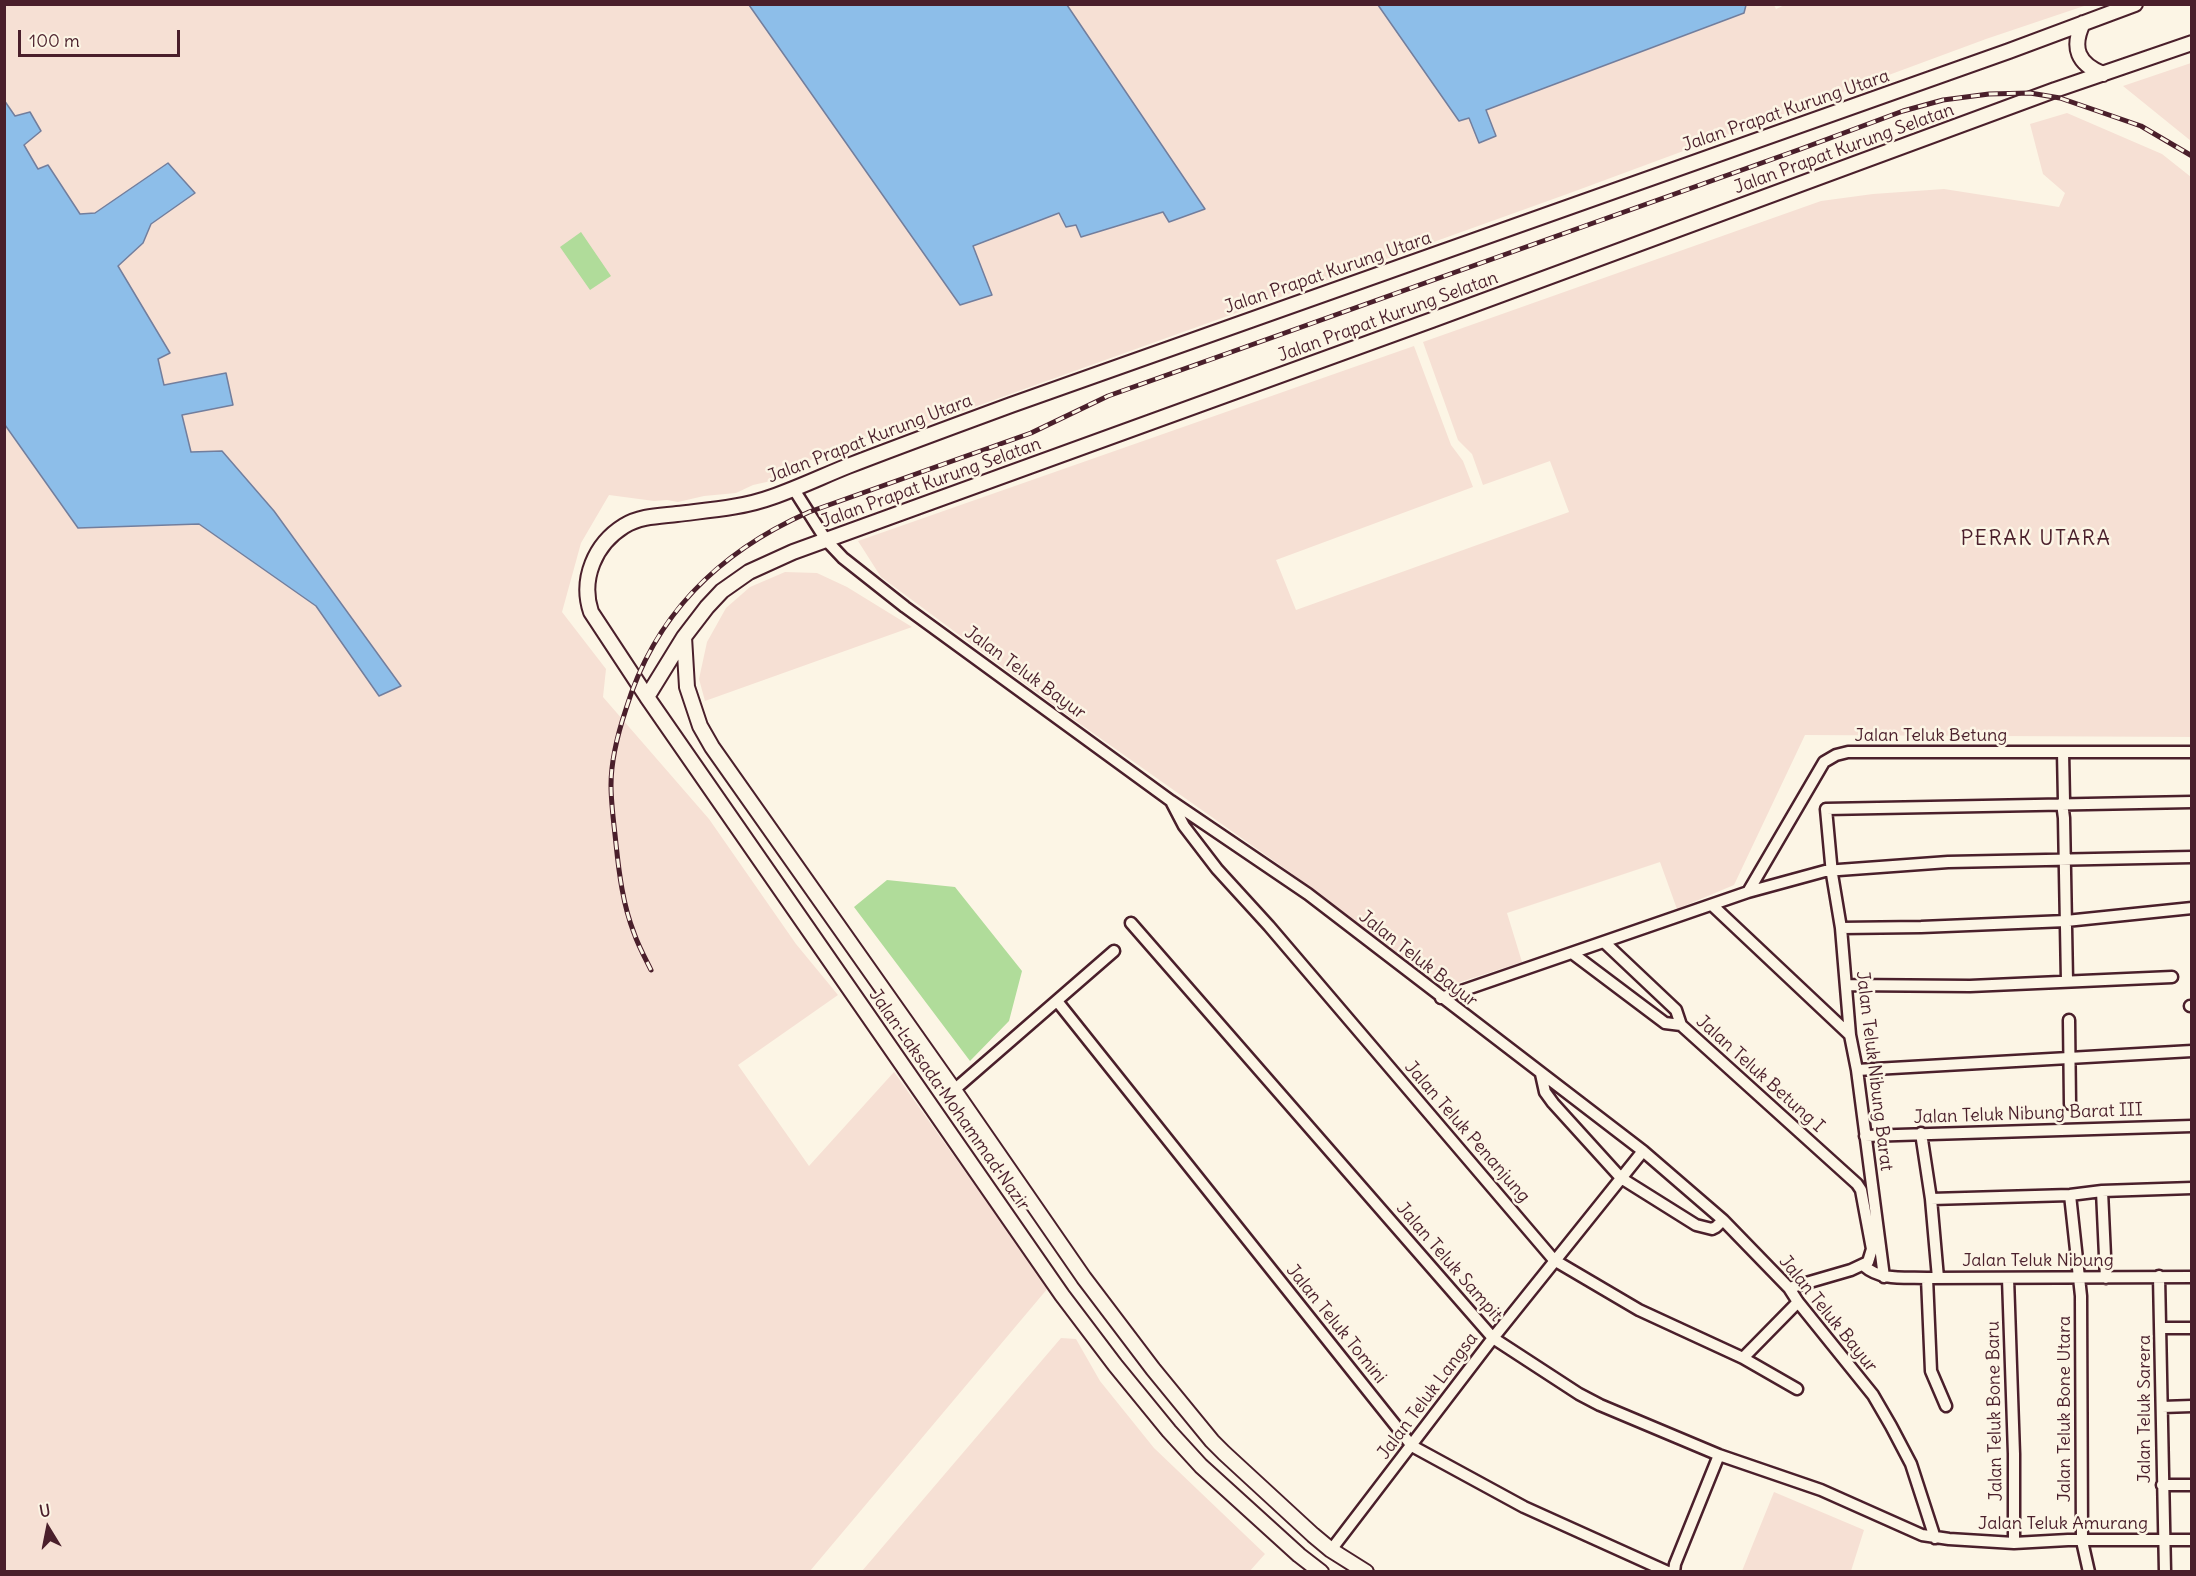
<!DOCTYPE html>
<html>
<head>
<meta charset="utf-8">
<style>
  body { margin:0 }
  #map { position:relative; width:2196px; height:1576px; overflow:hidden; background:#fcf5e5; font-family:Delius,sans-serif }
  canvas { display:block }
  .frame { position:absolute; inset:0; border:6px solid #4a1f2b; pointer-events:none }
  .north { position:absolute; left:18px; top:1498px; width:60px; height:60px; -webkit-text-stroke:4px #fcf5e5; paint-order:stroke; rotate:350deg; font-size:16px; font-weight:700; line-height:24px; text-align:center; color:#4a1f2b }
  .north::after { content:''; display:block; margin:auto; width:21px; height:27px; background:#4a1f2b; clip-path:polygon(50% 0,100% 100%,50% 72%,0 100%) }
  .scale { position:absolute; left:18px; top:30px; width:162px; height:27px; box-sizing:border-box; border:3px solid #4a1f2b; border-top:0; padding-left:8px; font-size:18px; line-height:21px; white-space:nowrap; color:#4a1f2b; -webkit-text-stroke:4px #fcf5e5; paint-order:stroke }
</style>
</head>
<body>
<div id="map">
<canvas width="2196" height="1576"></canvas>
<div class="frame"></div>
<div class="north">U</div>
<div class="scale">100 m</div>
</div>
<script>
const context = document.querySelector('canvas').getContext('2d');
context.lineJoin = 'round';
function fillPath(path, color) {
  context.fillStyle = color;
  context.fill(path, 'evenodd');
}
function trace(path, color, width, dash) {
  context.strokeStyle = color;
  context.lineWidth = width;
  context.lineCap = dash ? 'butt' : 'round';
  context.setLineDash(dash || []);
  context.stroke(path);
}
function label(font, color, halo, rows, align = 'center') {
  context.font = font + ' Delius,sans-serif';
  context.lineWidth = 5;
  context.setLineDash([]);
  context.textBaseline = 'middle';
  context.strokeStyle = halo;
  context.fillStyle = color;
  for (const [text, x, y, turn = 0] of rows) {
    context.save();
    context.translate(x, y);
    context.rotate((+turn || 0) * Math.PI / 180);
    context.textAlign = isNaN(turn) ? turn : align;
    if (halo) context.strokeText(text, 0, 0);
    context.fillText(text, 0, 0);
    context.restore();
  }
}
fillPath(new Path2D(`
  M1787,4L2087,5L1986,39L1570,193L913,429L872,436L782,471L780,472V479L753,485L736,493L704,496L678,502L667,500L654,501L609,495L581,543L562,612L606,669L603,697L709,819L796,944L838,995L738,1065L809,1166L894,1072L1048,1288L810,1571H5L4,425L78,528L199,524L316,606L329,623L401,686L274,511L222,451L191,452L182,415L226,373L163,385L158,359L170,352L117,266L143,243L151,224L194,193L168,163L95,213L80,214L49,166L38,169L24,145L15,116L5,100V5H749L960,305L973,247L1059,213L1066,227L1076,224L1082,237L1163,212L1205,209L1067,5H1378L1459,120L1743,14L1746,5H1774L1776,9Z
  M2191,63H2192L2191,141L2123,86Z
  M2067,113L2162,154L2191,177V737L1805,735L1734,885L1677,909L1660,862L1507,913L1522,962L1442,988L1291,873L1066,714L881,577L858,541L1414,346L1451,445L1463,461L1473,487L1276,560L1296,610L1569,512L1550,461L1483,485L1472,454L1458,440L1423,342L1821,201L1873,194L1944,189L2059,207L2065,193L2043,174L2030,124Z
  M785,572L817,573L847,587L912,627L705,701L699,679L707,642L726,608L750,587Z
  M1061,1338L1076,1339L1100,1381L1154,1448L1265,1554L1249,1572L862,1571Z
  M1774,1492L1864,1530L1851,1571H1742Z`), '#f6e0d4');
fillPath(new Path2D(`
  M581,232L611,276L590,290L560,247Z
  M887,880L955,887L1022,971L1009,1021L970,1061L854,907Z`), '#b0dc9a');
const water = new Path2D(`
  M749,5H1067L1205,209L1169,222L1163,212L1081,237L1076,225L1066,227L1059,213L973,246L992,295L960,305Z
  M1378,5H1746L1744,13L1486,110L1496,136L1479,143L1469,118L1459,121Z
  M4,100L15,116L30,112L41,131L24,145L38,169L48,165L80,214L95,213L168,163L195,193L151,224L143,243L118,266L170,353L158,359L164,385L226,373L233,405L182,415L191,452L222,451L274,511L401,686L379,696L316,606L199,524L78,528L5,425Z`);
fillPath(water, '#8dbee9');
trace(water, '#727e9d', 1.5);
const minor = new Path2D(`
  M793,488L826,540L843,558L905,607L1171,801L1308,894L1643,1151L1723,1220L1789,1288L1798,1302L1873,1395L1891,1426L1911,1464L1935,1538
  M2063,752L2064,801L2062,803L2064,818L2067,981
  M1172,803L1184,826L1217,869L1269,926L1554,1260L1639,1310L1743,1358L1798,1302
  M1748,892L1825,871L1948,862L2192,857
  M1712,905L1850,1035
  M1131,923L1493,1338L1579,1394L1600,1405L1719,1455L1821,1490L1922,1535L1949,1539L2014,1543L2068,1540H2192
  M1841,928L1921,927L2066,921L2192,908
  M1604,942L1676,1010L1681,1025L1857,1184L1861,1190L1872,1249L1868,1262L1851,1270L1789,1288
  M1572,953L1665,1023L1681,1025
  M1846,985L1970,986L2172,977
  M1441,998L1748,892L1824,762L1836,755L1848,752H2192
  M1057,1001L1412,1446L1524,1507L1668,1572
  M2190,1006H2192
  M2069,1020L2070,1104
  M1857,1070L2192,1051
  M1541,1074L1545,1092L1553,1103L1621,1178L1696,1225L1712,1229L1716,1227L1723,1220
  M954,1090L1114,951
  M1921,1133L1931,1199L1938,1278
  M1865,1136L2192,1126
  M2102,1191L2106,1278
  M2070,1195L2081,1296L2082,1541L2089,1572
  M1931,1199L2070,1195L2102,1191L2192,1188
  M1864,1266C1881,1281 1905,1277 1927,1278L2192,1277
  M2159,1276L2165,1572
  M1884,1277L1857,1070L1850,1035L1841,928L1832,874L1826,809L2192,802
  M1927,1278L1931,1371L1946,1406
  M2008,1278L2014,1454V1543
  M2161,1328H2192
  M1743,1358L1797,1389
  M2162,1407L2192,1406
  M2162,1485H2192
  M1331,1550L1493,1338L1643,1151
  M1674,1572L1675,1564L1719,1455`);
const tertiary = new Path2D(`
  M2083,23C2071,48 2078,64 2103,74
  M647,697L684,637
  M1321,1572L1299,1555L1201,1466L1169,1431L1115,1365L1062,1295L647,697L591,612C580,579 595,544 624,526C640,516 660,516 677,514C709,510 742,508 772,497C798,488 823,476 848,466C902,445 957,425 1011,405L2009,51L2135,4
  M1366,1572L1331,1550L1313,1535L1224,1453L1212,1441L1153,1369L1084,1278L954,1090L712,747L700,726L687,687L684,637L707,607L722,591L749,572L793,552L1432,320L2055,90L2192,43`);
trace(minor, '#4a1f2b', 15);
trace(tertiary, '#4a1f2b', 18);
trace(minor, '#fcf5e5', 10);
trace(tertiary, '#fcf5e5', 14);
const rail = new Path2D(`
  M651,970C645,958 638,945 634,933C623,905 619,873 616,844C614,824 611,804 611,785C611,759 618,733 626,709C655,614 719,552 809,512L1031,433L1108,396L1798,150L1903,111L1943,100L1989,94L2030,93L2060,98L2141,126L2192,156`);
trace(rail, '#4a1f2b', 5);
trace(rail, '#fcf5e5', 3, [9]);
label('18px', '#4a1f2b', '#fcf5e5', [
  ["Jalan Prapat Kurung Utara",1786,111,-19],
  ["Jalan Prapat Kurung Selatan",1844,149,-20],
  ["Jalan Prapat Kurung Utara",1328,273,-19],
  ["Jalan Prapat Kurung Selatan",1388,317,-20],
  ["Jalan Prapat Kurung Utara",870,439,-21],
  ["Jalan Prapat Kurung Selatan",931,483,-20],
  ["Jalan Teluk Bayur",1025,673,36],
  ["Jalan Teluk Betung",1931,736],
  ["Jalan Teluk Bayur",1418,959,38],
  ["Jalan Teluk Nibung Barat",1874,1071,83],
  ["Jalan Teluk Betung I",1760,1074,42],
  ["Jalan Laksada Mohammad Nazir",949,1100,55],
  ["Jalan Teluk Nibung Barat III",2028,1114,-2],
  ["Jalan Teluk Penanjung",1467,1132,49],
  ["Jalan Teluk Nibung",2038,1261],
  ["Jalan Teluk Sampit",1449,1262,49],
  ["Jalan Teluk Bayur",1828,1314,51],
  ["Jalan Teluk Tomini",1336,1324,51],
  ["Jalan Teluk Langsa",1428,1396,-53],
  ["Jalan Teluk Bone Utara",2065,1409,-90],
  ["Jalan Teluk Sarera",2145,1409,-90],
  ["Jalan Teluk Bone Baru",1995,1411,-91],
  ["Jalan Teluk Amurang",2063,1524]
]);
context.letterSpacing = '1.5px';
label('21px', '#4a1f2b', '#fcf5e5', [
  ["PERAK UTARA",2036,539]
]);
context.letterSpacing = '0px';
</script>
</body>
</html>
